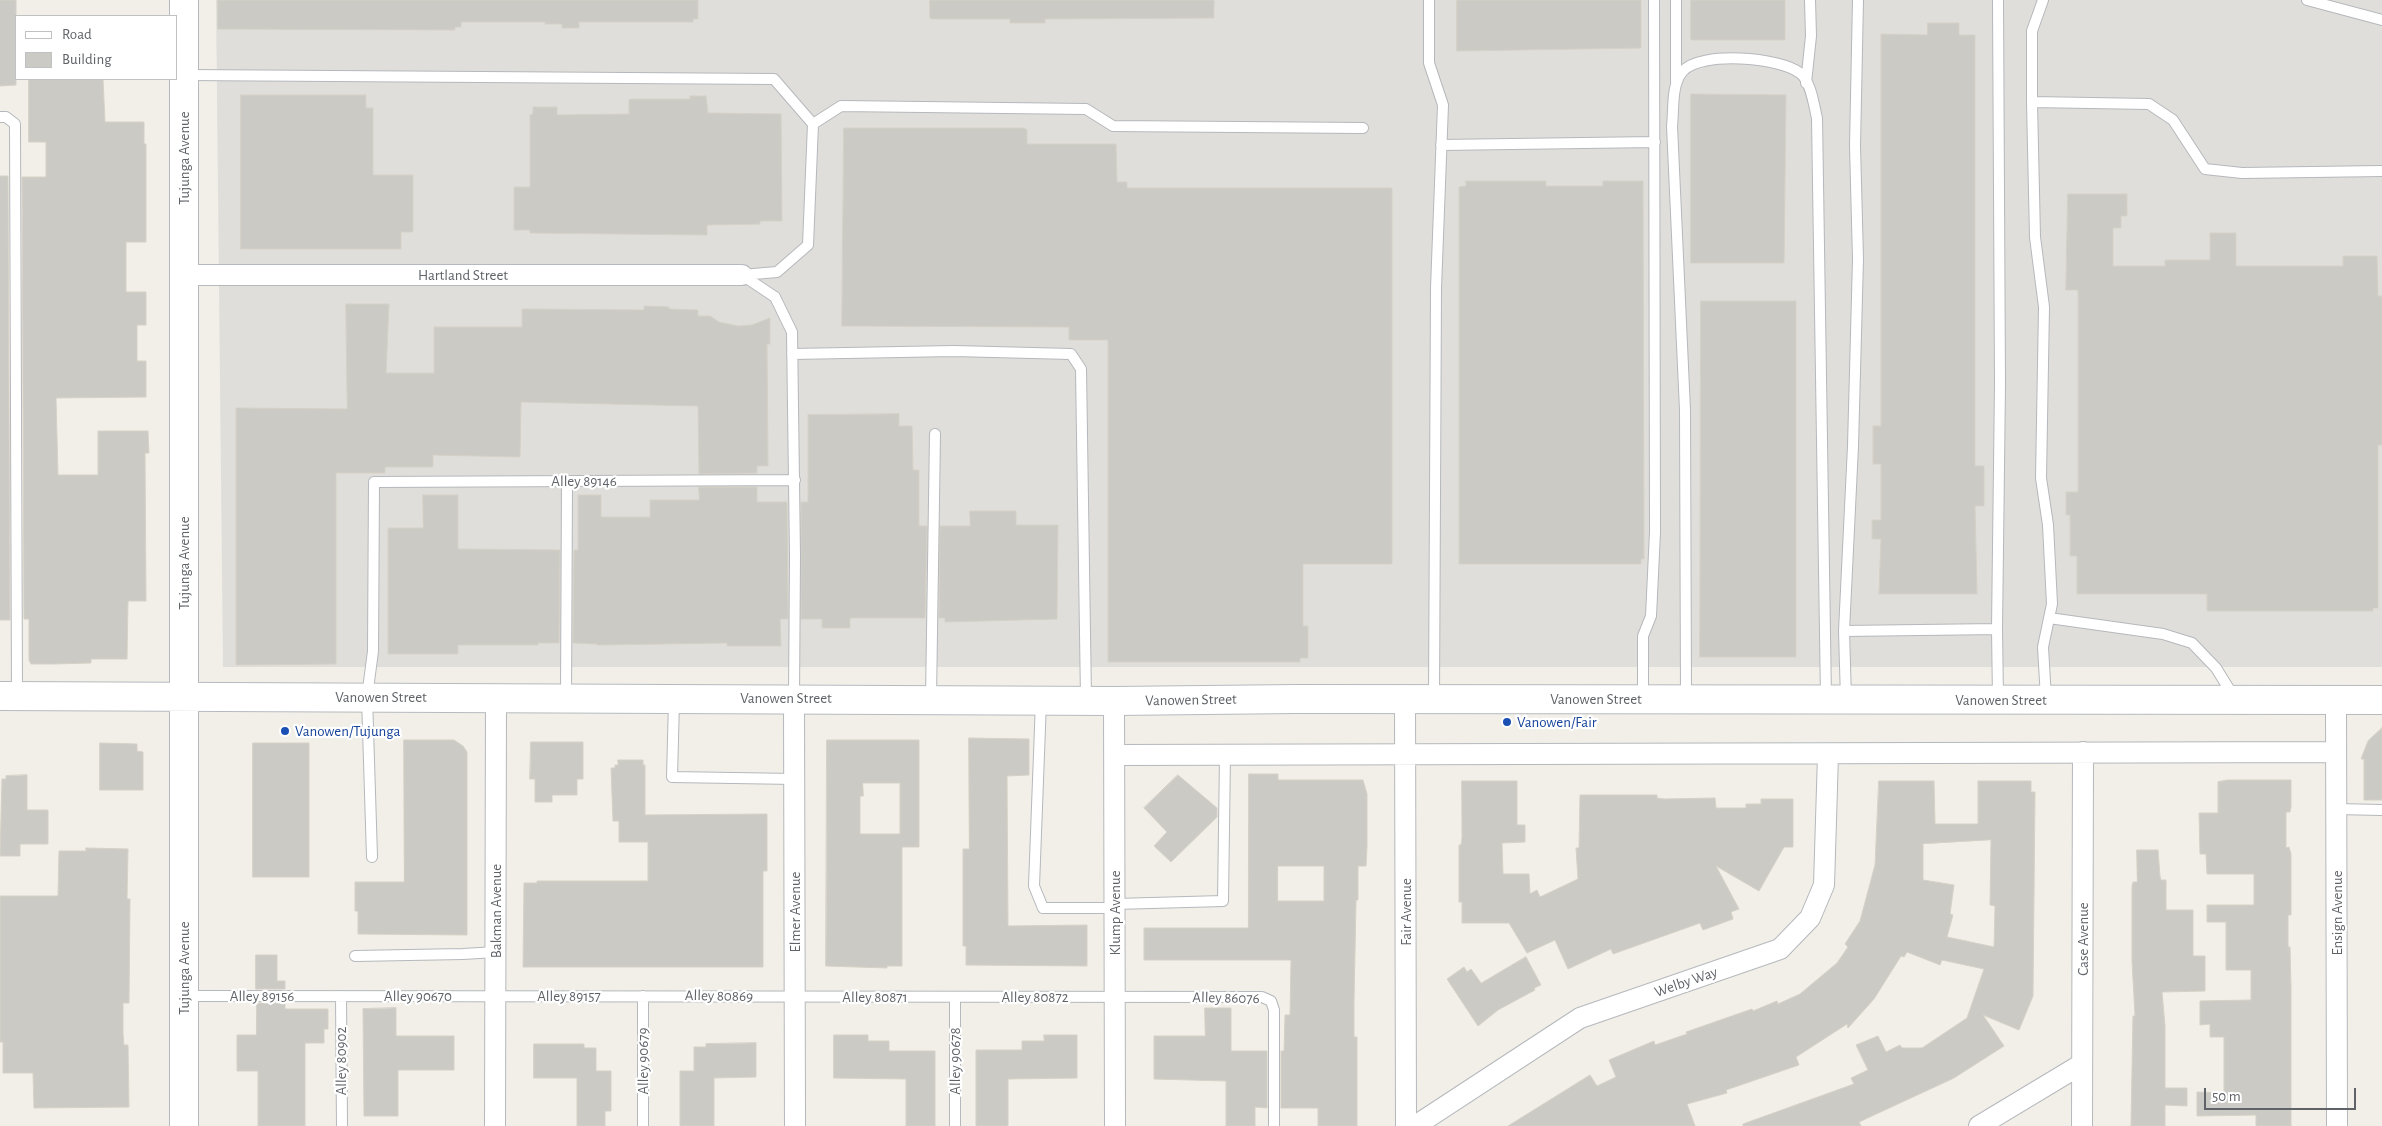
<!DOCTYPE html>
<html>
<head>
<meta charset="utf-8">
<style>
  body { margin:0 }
  #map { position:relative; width:2382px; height:1126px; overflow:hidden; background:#f1efe8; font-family:"Alegreya Sans",sans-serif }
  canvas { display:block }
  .legend { position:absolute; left:15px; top:15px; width:162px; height:65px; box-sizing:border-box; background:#fff; border:1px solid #bfc1c3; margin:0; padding:6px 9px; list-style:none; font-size:15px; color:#5f6368 }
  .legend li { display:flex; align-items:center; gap:10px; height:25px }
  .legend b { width:25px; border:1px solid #bfc1c3 }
  .scale { position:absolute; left:2204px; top:1088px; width:152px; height:22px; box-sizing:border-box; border:2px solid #5f6368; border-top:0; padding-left:6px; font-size:15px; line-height:18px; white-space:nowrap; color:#5f6368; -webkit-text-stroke:4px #fff; paint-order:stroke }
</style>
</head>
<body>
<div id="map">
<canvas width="2382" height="1126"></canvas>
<ul class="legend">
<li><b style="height:6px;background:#fff"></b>Road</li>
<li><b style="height:14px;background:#cccac5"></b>Building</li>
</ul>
<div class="scale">50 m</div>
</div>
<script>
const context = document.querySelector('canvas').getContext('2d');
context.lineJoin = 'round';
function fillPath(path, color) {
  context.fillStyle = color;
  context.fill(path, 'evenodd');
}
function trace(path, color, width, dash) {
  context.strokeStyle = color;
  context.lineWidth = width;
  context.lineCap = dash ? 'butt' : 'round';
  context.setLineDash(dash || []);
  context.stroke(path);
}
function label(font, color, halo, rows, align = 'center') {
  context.font = font + ' "Alegreya Sans",sans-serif';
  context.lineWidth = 4.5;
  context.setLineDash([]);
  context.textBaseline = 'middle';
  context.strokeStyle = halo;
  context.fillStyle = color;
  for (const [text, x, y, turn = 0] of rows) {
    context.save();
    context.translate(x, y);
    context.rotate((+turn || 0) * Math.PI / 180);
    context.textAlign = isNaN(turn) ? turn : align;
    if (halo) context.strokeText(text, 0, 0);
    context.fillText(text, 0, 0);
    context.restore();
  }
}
fillPath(new Path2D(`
  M216,0H2382V667H223Z`), '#e0deda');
const building = new Path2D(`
  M0,0H16V85L0,86Z
  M218,0H698V19H693V22H579V28H562V24H545V22H461V27H455V30L218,29Z
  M930,0H1214V18L1045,19V23H1010V19H932L930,18Z
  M1457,0H1641V48L1457,51Z
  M1691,0H1785V40H1691Z
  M1928,23H1959V35H1975V466H1984V506H1975L1977,594H1879L1881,539H1872V520H1881V464H1873V426H1881V34L1927,35Z
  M29,79H103L105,122H144V144H146V242H126V292H146V325H137V361H146V397L56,398L58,475H98V431H148L149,453H145L146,601H128L127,659H91V663L54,664H31L29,660V619H24L22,177H46V142H29Z
  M1691,94L1786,95L1784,263H1691Z
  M241,95H366V108H373V175H413V232H401V249H241Z
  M690,96H706L708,113L781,114L782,221H760V224L707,225V235L530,233V230H514V187H530V115L533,114V107H557V115L629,114V100L632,99H690Z
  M844,128H1024L1027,130V144H1116L1117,182H1127V188H1392V564H1303V626H1308V658H1300V662H1108V340H1069V327L842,326Z
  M0,176H8L10,620H0Z
  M1466,181H1546V186H1603V181H1643L1644,559H1641V564H1459V187L1466,186Z
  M2068,194H2127V216H2121V228H2113V266H2165V260H2210V233H2236V266H2343V256H2377L2378,296H2382V445H2378V608H2373V611H2207V594H2077V556H2070V515H2066V492H2078V290H2066Z
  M1701,301H1796V657H1700Z
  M346,304H389L386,373H434V327H522V309L644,310V306L669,307V309L698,310V316H710L719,322L738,326L752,325L770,318V344H767L768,466H757V473L699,474L698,406L521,402L520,457L433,455V467H385V473H336V664L236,665V408L347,409Z
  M899,414V426H912L913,470H919V526H927L925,618H850V628H822V619H801V502H808V415Z
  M699,487H757V502H787L788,619H780L781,646H727V643L597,645V644L573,643L574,550H578V495H601V517H650V500H699Z
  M423,495H458V549L560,550L559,643H538V645H458V654H388V528H423Z
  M970,511H1016V525H1058L1057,619L945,622V618H939L940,526H970Z
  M2382,728V800H2364V759H2361L2368,741Z
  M969,738L1029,739V775L1007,776L1008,926L1087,925V966L966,965V946H963V849H969Z
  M404,740H454L463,746L467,752V935L358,934V911H355V882H404Z
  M827,740H919V847H902V966H887V968L826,966ZM863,783H900V834H860V796H863Z
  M531,742H583V779H577V795H552V802H535V779H530Z
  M100,743L137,744V751L143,752V790H100Z
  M253,743H309V877H253Z
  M618,760H643V765H645V815L767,814V871H763V967H523L524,883H537V881H648V842H619V821H613L611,768H615V765H618Z
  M1249,774H1278V780H1363L1367,794V847L1366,866H1358V900H1356L1354,1001V1037H1357V1126H1318V1108H1281V1051H1284L1285,1015H1290L1291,960H1144V928H1248ZM1278,866H1324V901H1278Z
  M27,775V810H48V844H20V856H0L2,779H6V776Z
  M1178,775L1217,808V817L1171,862L1154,846L1167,832L1144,808Z
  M2228,780H2291V807L2290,812H2286V848L2289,847L2291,854V915H2288V947H2290L2291,987V1126H2256V1115L2197,1116V1092L2224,1093V1037H2210V1024L2200,1025V1001L2251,1000V970H2226V922H2207V905H2254V874H2207L2206,854H2200L2199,813H2218V782Z
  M1462,781H1517V825H1525V842L1502,843L1503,874H1529L1530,894L1537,890L1540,897L1578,879L1576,848H1579L1580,795H1657V798L1664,799L1715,798L1716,808H1746V804H1761V799H1793V847H1784L1759,891L1716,866L1739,909L1731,912L1733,919L1703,930L1700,923L1613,954L1611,949L1568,969L1555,940L1527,953L1509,923H1462V902H1459V845H1461L1462,838Z
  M1879,781H1934L1935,824H1978V781H2031V792H2035L2033,996L2019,1030L1983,1015L2004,1046L1954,1078L1859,1122L1861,1126H1743V1124L1854,1084L1851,1078L1868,1070L1856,1045L1878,1036L1886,1052L1900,1045L1902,1048H1922L1967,1018L1984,969L1942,960L1940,965L1907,952L1904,957L1901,956L1874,999L1848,1028L1847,1024L1796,1057L1799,1065L1726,1090L1727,1093L1687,1104L1695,1126H1508L1590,1075L1597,1086L1616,1077L1609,1060L1654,1041L1655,1045L1687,1034L1686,1032L1752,1009L1753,1011L1777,1001L1778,1004L1800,994L1837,963L1848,947L1845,944L1860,921L1875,865ZM1991,840L1990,905L1995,906L1994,947L1947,937L1953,915L1950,914L1954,885L1923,880V844Z
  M86,848L128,849L127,899H130L129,1003H123V1034L124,1045H128L129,1107L34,1108L33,1073H3V1042H0V896H58L59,851H86Z
  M2137,850H2158L2160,876L2161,880H2166V910H2193V956H2205V991L2162,992L2165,1026V1088H2187V1106L2165,1105V1126H2131L2133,1016H2135L2132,961V886L2133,882H2137Z
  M256,955H277V981H285V989H256Z
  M1526,957L1541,985L1534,988L1535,990L1498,1010L1478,1026L1447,979L1464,967L1467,972L1471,969L1481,983Z
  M257,1003H285V1009H328V1029H324V1043H305V1126H258V1071H237V1035H256Z
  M396,1008V1036H454V1070H398V1116H364L363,1009Z
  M1205,1008H1231V1051H1267V1108L1255,1107V1126H1226V1081L1154,1079V1036H1205Z
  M834,1035H868V1041H889V1051H935V1126H906V1079L834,1078Z
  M1044,1035H1077V1078L1008,1079V1126H976V1050H1022V1041H1044Z
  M756,1043V1077L714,1078V1126H680V1071H694V1047H706V1044Z
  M534,1044H584V1048H596V1071H611V1111H605V1126H577V1078H534Z`);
fillPath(building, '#cccac5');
trace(building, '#d6d1c6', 1);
const lane = new Path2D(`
  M1429,0V63L1443,105L1436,288L1434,698
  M1676,0V81
  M2043,0L2032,31V102L2035,237L2044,307L2041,478L2048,525L2052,604L2043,647L2046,699
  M2307,0L2382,20
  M185,75L774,79L813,124L808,245L777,272L742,275
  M1806,83L1811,36L1810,0
  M2032,102L2149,104L2173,120L2205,169L2242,173L2382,171
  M0,117H6L15,124L17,696
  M813,124L841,106L1086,109L1113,126L1363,128
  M1441,145L1655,142
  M742,275L775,297L792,332L795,556L794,697
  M792,354L954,351L1071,354L1081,369L1086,699
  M2049,618L2163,634L2192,643L2216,668L2234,697
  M1997,629L2000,384L1998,0
  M1844,631L1853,446L1858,259L1855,146L1858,0
  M566,697L567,481
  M1643,697V636L1651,616L1655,532L1654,0
  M1686,697L1685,410L1672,126C1674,109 1671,84 1683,71C1701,51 1779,57 1800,73C1811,81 1814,106 1817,118L1826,698
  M931,698L935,434
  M1846,699L1844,631L1997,629L1998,699
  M674,701L672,777L795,779
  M1041,701L1034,886L1043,908H1115
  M2336,809L2382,810
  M372,857L367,697L373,651L374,482L795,480
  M1115,904L1223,901L1225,755
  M355,956L463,954L496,952
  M185,996L1262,997L1271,1001L1274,1010V1126
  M341,996L342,1126
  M643,996V1126
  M955,997V1126`);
const street = new Path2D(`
  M184,275H742
  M794,698L795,1126
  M1405,699L1406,1126
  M2336,700L2337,1126
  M1114,701L1115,1126
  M1115,755L2336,752
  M495,1126L496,697
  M1415,1126L1580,1018L1780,949L1810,918L1824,885L1828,755
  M1979,1126L2082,1064
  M2082,1126L2083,752`);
const secondary = new Path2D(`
  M184,0V1126
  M0,696L1114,701L1297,699L2382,700`);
trace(lane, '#b5b8bc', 12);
trace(street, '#b5b8bc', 22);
trace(secondary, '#b6babf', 30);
trace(lane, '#fff', 10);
trace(street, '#fff', 20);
trace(secondary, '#fff', 28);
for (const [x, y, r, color] of [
  [1507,722,5,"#1a4fb4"],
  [285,731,5,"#1a4fb4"]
]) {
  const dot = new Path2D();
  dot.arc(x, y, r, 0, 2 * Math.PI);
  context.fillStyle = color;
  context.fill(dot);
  trace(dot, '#fff', 2);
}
label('15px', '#5f6368', '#fff', [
  ["Tujunga Avenue",184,158,-90],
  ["Hartland Street",463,275],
  ["Alley 89146",584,481],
  ["Tujunga Avenue",184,563,-90],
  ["Vanowen Street",381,697],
  ["Vanowen Street",786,698],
  ["Vanowen Street",1596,699],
  ["Vanowen Street",1191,700,-1],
  ["Vanowen Street",2001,700],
  ["Bakman Avenue",496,911,-90],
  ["Elmer Avenue",795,912,-90],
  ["Fair Avenue",1406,912,-90],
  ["Klump Avenue",1115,913,-90],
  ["Ensign Avenue",2337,913,-90],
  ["Case Avenue",2083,939,-90],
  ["Tujunga Avenue",184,968,-90],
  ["Welby Way",1686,982,-19],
  ["Alley 89156",262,996],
  ["Alley 90670",418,996],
  ["Alley 89157",569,996],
  ["Alley 80869",719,996,1],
  ["Alley 80871",875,997],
  ["Alley 80872",1035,997],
  ["Alley 86076",1226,998,1],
  ["Alley 80902",341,1061,-90],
  ["Alley 90679",643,1061,-90],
  ["Alley 90678",955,1061,-90]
]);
label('15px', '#164399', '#fff', [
  ["Vanowen/Fair",1517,722],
  ["Vanowen/Tujunga",295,731]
], 'left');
</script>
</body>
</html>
